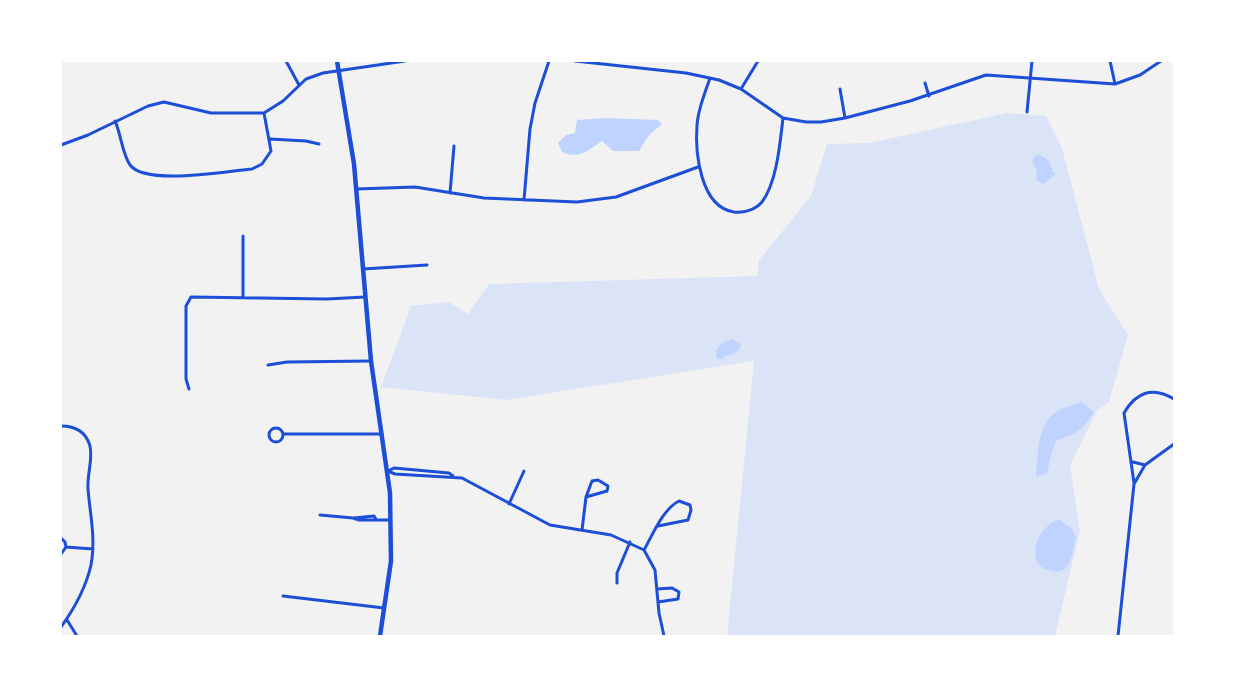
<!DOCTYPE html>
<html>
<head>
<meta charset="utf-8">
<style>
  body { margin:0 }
  #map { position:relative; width:1235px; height:697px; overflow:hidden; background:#f2f2f2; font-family:"Archivo Narrow",sans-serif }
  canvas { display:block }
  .frame { position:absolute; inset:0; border:62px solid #fff; pointer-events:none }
</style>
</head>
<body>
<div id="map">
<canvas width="1235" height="697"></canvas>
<div class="frame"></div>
</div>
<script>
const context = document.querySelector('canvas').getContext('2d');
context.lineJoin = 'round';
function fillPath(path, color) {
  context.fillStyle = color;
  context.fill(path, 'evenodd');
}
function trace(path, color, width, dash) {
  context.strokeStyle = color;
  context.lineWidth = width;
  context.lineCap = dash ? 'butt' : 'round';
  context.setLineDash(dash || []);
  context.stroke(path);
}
fillPath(new Path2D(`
  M1007,113L1046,116L1062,148L1099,289L1128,335L1109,402L1097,411L1070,465L1080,531L1055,636H727L754,361L506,400L381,387L411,306L449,302L468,314L489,284L757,276L759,260L811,196L827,144L869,143Z`), '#dbe4f7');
fillPath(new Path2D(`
  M605,118L658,120L662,124L649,135L639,151H613L602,141C590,149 579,160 562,152L558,143L566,135L575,133L577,120Z
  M1035,155C1046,154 1051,163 1053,172L1056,173L1044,184L1036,180L1037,171L1032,162Z
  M732,339L741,344L739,350L731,355L724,356L722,359L717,358C713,347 723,342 732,339Z
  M1081,402L1094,412C1084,429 1076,434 1057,440C1053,446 1049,464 1047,473L1036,477C1038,454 1036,420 1063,408C1069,406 1075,405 1081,402Z
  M1059,519L1071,528L1076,537C1072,551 1072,575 1053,571C1047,570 1042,568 1038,564C1030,545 1041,527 1059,519Z`), '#bfd3fe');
trace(new Path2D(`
  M286,61L299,85
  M575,61L686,73L719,80L741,89L783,118L806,122H821L845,118L910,101L986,75L1115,84L1140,75L1161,61
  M1110,61L1115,84
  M710,78C705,93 698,109 697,125C695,152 700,207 734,212C744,213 755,210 762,202C777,182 780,143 783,118
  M925,83L929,96
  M741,89L758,61
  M840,89L845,118
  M1027,112L1032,61
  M115,121C121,134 122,153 130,165C146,186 227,171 252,169L262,164L271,151L264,113
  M270,139L306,141L319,144
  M61,145L88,135L148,106L164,102L211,113H264L283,101L306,79L323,73L405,61
  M356,189L415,187L484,198L577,202L616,197L698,167
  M450,193L454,146
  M524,200L530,129L535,103L549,61
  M243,236V297
  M363,269L427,265
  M268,365L287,362L371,361
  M189,389L186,379V306L191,297L327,299L365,297
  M61,426C75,426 86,432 90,446C93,460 87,474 88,489C90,514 96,539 91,565C86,587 74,609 61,627
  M269 435a7 7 0 1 1 14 0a7 7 0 1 1-14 0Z
  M283,434H382
  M1133,462L1145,465
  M388,471L395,474L462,478L550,525L611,535L644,550L655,570L659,613L664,636
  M388,471L394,468L449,473L453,476
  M1134,483L1124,413C1136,392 1153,386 1174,399
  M509,504L524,471
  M320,515L353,518L359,520H390
  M354,518L374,516L376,519
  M582,530L586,497L592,481L598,480L608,486L607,491L586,497
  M61,538L65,542L66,547L61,554
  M66,547L93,549
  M644,550C653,534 663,509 679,501L690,505L691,510L688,520L658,526
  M617,583V573L630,542
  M657,589L672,588L679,592L678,599L658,602
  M283,596L384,608
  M67,620L77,636
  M1118,636L1134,484L1145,465L1174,444`), '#1d4ed8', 3);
trace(new Path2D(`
  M337,61L354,164L371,361L390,493L391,561L380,636`), '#1d4ed8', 4.5);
</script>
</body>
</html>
